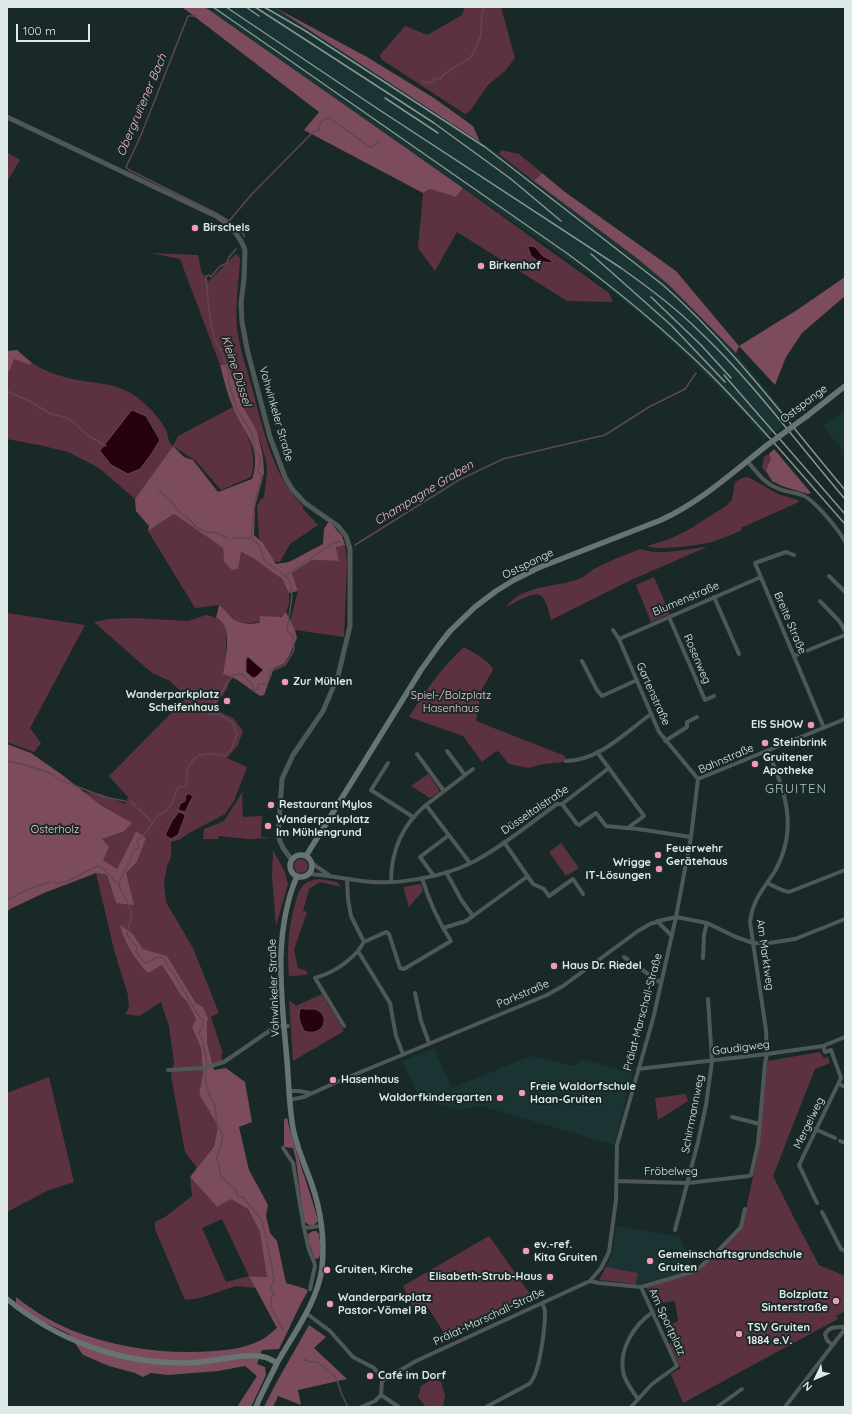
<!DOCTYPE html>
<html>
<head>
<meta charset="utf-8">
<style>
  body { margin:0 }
  #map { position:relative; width:852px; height:1414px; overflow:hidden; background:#182928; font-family:Quicksand,sans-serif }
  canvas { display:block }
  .frame { position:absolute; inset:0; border:8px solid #dfe9e8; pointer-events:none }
  .north { position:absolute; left:796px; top:1358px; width:40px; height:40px; -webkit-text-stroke:3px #182928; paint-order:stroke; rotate:226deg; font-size:11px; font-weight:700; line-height:16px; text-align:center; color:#dfe9e8 }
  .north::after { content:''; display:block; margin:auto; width:14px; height:18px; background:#dfe9e8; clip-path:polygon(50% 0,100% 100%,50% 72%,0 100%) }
  .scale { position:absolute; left:16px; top:24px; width:74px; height:18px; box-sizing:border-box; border:2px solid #dfe9e8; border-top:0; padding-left:5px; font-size:12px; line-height:14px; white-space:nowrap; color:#dfe9e8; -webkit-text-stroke:3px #182928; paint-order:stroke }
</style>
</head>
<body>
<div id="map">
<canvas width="852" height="1414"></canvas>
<div class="frame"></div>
<div class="north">N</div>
<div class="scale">100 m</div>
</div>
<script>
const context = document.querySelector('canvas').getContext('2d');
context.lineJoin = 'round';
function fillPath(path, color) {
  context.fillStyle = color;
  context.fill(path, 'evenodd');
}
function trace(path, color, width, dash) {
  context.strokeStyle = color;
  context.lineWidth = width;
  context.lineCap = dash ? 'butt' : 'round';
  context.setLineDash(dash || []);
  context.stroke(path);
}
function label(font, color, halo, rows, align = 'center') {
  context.font = font + ' Quicksand,sans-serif';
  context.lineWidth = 4;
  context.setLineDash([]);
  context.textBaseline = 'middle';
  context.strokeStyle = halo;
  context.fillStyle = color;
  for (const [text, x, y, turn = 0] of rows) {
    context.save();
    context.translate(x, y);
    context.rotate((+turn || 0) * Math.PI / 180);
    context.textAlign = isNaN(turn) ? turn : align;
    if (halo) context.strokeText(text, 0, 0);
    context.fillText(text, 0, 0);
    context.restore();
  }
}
fillPath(new Path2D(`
  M206,7H274L501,155L638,259L670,286L736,353L791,420L765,439L744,413L693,362L653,325L602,283L334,98Z
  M845,411V453L823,426Z
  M434,1048L452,1088L530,1056L574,1066L582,1059L633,1073L614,1145L481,1106L457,1110L420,1099L402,1061Z
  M616,1226L680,1237L695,1270L640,1284H636L638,1273L606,1267L612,1254Z`), '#1a3433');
fillPath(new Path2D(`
  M465,7H501L515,58L505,71L488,85L470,111L465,114L381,59L380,55L405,26L427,35L462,15Z
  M501,150L519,154L542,173L534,181L499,154Z
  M8,153L20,160L7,182V154Z
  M463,188L609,293L613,302L567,301L457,232L435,271L418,248L423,193L430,189L456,197Z
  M150,253L198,255L201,271L208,282L236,254L240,258C239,281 235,305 237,328C239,347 246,366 251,384C263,427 271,474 303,506V509L318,525L290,544L280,562L272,561L259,538L257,506L260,500L264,497L267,471L266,461L257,431L241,403L228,364L220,365L180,259Z
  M14,358L30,365L32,363C47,373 65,378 83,381C98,383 113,384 127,391C141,398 159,416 166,430C169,436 167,441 173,446L178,436L233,407C245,428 259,453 251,477L221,490L196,461L173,446L135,499L99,468L68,452L39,445L7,439V373L10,370Z
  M769,454L771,459L766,470L772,481L762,467L764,457Z
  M748,477L778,494L798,500L799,502L741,528L742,530C733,534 724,538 715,541C703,545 658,551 647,546L672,538L688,530L726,506L732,500L735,482L742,478Z
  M174,514L223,548L224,562L238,569L240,552C259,561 294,578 289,604C285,618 279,617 267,620C256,622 248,625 237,621C232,618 224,609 219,605L195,608L148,531Z
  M345,545L347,562L344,637L295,630L290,622L298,591L292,573L312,560L339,561L336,546Z
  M707,547L631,580L551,620C549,613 547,600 541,596C535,590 513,604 506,607C523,584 555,588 579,579C584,577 588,573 592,570C607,562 624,555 640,549C658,556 687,549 707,547Z
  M654,577L670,614L651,622L636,585Z
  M7,613L85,625L30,728L41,743L34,752L7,742Z
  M206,615C225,619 227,626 226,645C226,655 225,664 223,674L230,677L227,689L213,709L233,718L243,731L238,745L227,758L247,767L234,801L225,814L189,833L179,840L171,842V857L167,866L164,883L166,902L193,948L219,1013L211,1017L223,1054L221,1055L223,1061L213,1065L207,1042V1024L208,1018L203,1007L196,1003L167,956L143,949L133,934L123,938L162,965L180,994L188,1003L196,1019L192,1027L201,1048L203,1073L199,1094L218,1126L214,1145L197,1168L185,1152L171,1076L174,1063L169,1026L161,1002L139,1016L125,1014L129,1008L128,995L114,950L96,873L107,875L116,903L126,873L137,862L146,838L136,831L117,869L103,860L102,839L123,832L102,806L84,792L101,794L125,804L128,797L109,776L187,697L170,681L152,673L94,622L109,619L134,618L188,621ZM184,814L185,816L178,835L172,821L174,818Z
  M464,647C472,652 492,662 493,670L482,689L476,721L565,756V762L543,764L528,768L509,764L499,752L496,751L482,762L463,736L409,717C425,691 442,667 464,647Z
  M428,774L439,789V792L430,798L411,786Z
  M243,791L242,795L243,817L262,816L261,837L275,838L249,839L219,836L218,839H203L204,829L224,821Z
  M561,843L579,868L566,876L549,852Z
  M273,850L285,872L288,884L276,926L272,878Z
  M294 866a7 7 0 1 1 14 0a7 7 0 1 1-14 0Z
  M319,879L337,882L341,887L320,882L309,889L303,911L307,912L294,950L298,968L307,971V975L289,976C287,951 288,928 295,904C297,898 298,892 302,887C307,881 312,880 319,879Z
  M421,884L423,891L409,907L403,887Z
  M322,994L344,1031L293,1061L289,1000L296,1006Z
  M820,1052L824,1058L828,1057L830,1063L815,1069L773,1176L793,1216L819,1265L845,1276V1311L836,1316L838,1319L683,1403L671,1374L681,1368L669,1344L672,1342L665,1327L678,1321L675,1301L661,1303L656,1306L646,1287L697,1273L721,1251L742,1228L758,1153L767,1061Z
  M49,1077L74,1182L49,1190L7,1212V1093Z
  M686,1094L688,1101L658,1120L655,1098Z
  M190,1177L217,1207L231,1198L248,1209L260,1232L268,1277L249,1276L256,1288L236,1286L200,1298L185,1300L155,1229V1222L165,1217L192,1196ZM222,1219L249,1276L226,1282L202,1228Z
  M489,1236L533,1298L480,1324L448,1339L427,1306L415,1312L403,1286Z
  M606,1267L638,1273L636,1284L599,1280Z
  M434,1378L441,1382L445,1396L443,1407H426L418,1397L421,1386Z`), '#5d3240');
fillPath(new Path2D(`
  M182,7H205L463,188L456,197L430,189L423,193L304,130L319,112Z
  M274,7L367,57L434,98L473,126L480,142Z
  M542,173L565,192L676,271L739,346L797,310L845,277V296L802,333L786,357L775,385L739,346L736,353L670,286L638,259L534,181Z
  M17,350L32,363L30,365L14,359L10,370L7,373V351Z
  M228,364L241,403L257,431L263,457L264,473L255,507L254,535L262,542L276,564L289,562L323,544L324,529L329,521L342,536L345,545L336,547L339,561L312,560L292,573L298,591L289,593L282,579L256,560L241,552L238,569L232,570L224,562L223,548L174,514L148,531L149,526L136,511L135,499L173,446L184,457L193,460L218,492L252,479C263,447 243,433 233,407C227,394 224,379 220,365Z
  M774,449L811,493L808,494L782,486L772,481L766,470L771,459L769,454Z
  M219,605C225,609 229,616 235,620C242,624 253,625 260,622V616L281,617L286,612L295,630L297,638L290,654L284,664L274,668L264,695L260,696L236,679L223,674C225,662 231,635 223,624C222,622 219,619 216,618ZM250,658L256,665L258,675L256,677L246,668Z
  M7,744L31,753L61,774L102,806L132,823L123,832L102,839L109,847L103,860L117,869L136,831L146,838L137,862L126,873L134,905L116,903L107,875L96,873L44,893L10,909L7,912Z
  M120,925L133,934L143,949L167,956L196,1003L203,1007L208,1018L207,1024V1042L214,1070L226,1068L245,1082L252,1122L239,1127L249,1170L268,1205L266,1216L270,1233L277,1241L286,1283L306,1289L308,1291C297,1309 289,1330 279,1349L262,1350L257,1364L265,1367L266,1375L251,1407H237L257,1376L245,1366L218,1371L168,1375L151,1373L143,1377L135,1373L109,1366L83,1355L69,1334L38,1319L16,1304V1297C32,1310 52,1322 71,1330C117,1348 166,1355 215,1351C228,1350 244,1348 257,1342C264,1339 270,1334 277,1328L249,1276L267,1277L260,1232L248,1209L231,1199L217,1207L190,1177L214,1146L218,1126L199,1094L203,1073L201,1048L192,1027L196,1019L188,1003L180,994L162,965L148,973C134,958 125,944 120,925Z
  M287,1118C295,1153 309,1186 318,1221L314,1225H309L304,1221L296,1160L293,1148L284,1147V1119Z
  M313,1231H316L319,1234L321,1251L319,1258L315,1259L309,1243L308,1234Z
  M309,1325L326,1337L314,1348L347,1379L298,1390L301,1405L278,1396L273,1407H264L275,1385Z`), '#7d4c5c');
const water = new Path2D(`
  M530,246L535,247L543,256L552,261V263L538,261L531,256L528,247Z
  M132,410L146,416L160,440L150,456L140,469L128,474L111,465L100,451Z
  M248,657L263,670L256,677L253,678L246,672V660Z
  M189,794L193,796L185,812L178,810L180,804L185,801L186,795Z
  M179,812L184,814L185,816L178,835L171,839L165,835L172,821Z
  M301,1008C307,1011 313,1007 319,1011C331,1020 321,1037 304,1031C301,1024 296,1016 301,1008Z`);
fillPath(water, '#260110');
trace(water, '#5e4751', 1);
trace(new Path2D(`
  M197,16H188L141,135L126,167L129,170L216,213L229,221
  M422,81L430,83L436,78L440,79C448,67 465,65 472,55C476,48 481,40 481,32C482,24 480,14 484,7
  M244,237V235L236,226L229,221L252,194L312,133L319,130L320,124L324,119L329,118L369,146L372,147L379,141
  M236,249L229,257L227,263L219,267L211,277L209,275L206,276C207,291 210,341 221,350L230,377L228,381L237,409L252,434L255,451L261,456L258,472L262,475L255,502L251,538L258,544L265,561L275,569
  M7,391L31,402L51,414L67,418L78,426L87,435L106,446
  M159,490L172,502L179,512L188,518L196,527L208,533L215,532L227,538
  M232,538H250
  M355,545L459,480L503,459L605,435L649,407L685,389L696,373
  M286,575L333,543L340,542
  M7,761L22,764L50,773L60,780
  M63,781L104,797L125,801
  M131,801L135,806
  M138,808L153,823
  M54,883C70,885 84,870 99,866H101L119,886
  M7,900L31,888L50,882
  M266,1237L262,1221L243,1197L238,1196L236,1190L221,1176L217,1158L221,1145L223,1135L217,1125L215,1105L209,1094L207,1087L205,1077L207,1064L203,1042L199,1033L203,1025V1020L198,1015L176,977L168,967L165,960L162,957H157L147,963L144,962L136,952L137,946L131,941L127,934L132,912L119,886L120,880L129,863L133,851L139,848L137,841C145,835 153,823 158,814H162C167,810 173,805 174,798C175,793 176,791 179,786L184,787L187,784C185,772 190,756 205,754C211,753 218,755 224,756L231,750L237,734L233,723L219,714L211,715L208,712L233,675L242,674L252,684L254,691L258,689V684H267L271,671L285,665L294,650L293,635L287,631L292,596L290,580L280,572
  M267,1242L274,1279L271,1288L274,1295L271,1298V1307L283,1330
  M304,1359L309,1362H318C323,1368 330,1370 335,1377C339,1382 339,1389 342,1395C344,1399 346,1403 348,1407`), '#5e4751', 1.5);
trace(new Path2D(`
  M747,461C756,471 764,483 777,488C785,492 795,492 804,496C815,501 840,531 845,542
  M794,555L786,552L755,563L824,728
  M829,576L845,592
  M714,597L739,654
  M820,601L840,622L845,631
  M669,617L705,700L714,696
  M613,630L619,639L659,732L698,779
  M619,639L761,577
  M794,656L845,635
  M582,661L597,690L602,696L637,680
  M665,741L687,727V722L697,717
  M447,751L465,775
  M597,752L644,816L629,827
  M417,754L444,791
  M566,761C599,761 626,732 651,714
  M388,763L371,790L413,817
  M562,804L577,824L579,825L596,813L606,826L638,829L691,837
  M426,805L470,863
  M504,842L533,884L544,889L549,896L573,879L583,894
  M313,864L329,875
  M309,874C331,875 352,881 373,882C402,884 445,876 471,863C502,847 529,824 557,804H562L609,768
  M434,876L420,857L449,835
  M347,879L348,899L351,916L364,942
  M391,882C391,851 402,825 426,805L473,769
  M767,883L782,890L789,892L845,870
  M473,916L528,876
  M657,921L672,936
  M443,928L466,921L473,916L462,901L446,872
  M624,957L661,983
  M703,958L704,935L707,923
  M415,993L421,1021L429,1043
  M344,1026L315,978C333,973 346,964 358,951
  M403,1054L396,1036L390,1003L358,951L364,942L386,932L389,934L400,968L404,969L451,941C438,921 429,901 422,878
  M638,1069L767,1054L823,1046L845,1037
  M168,1070L204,1068L224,1062L272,1029L278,1026H288
  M839,1084L845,1087
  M289,1091H299L310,1093
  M289,1100L304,1097L339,1081L547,995L563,986L638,931L650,924L663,920L676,917L707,923L736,937L753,943H769L795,939L845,919
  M732,1117L760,1124
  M815,1129L835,1138
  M840,1141L845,1143
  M283,1148L293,1163L304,1228L309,1250L314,1262L315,1266L310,1289
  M751,1175L758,1144L765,1063L767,1054L766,1030L750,922C753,899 763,890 775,871C799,828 785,792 768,751
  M617,1181L688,1183L749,1176
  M817,1203L799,1165L841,1078L831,1050L825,1052L823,1046
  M822,1212L841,1249L845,1251
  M304,1228L322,1226
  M675,1230L698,1142L706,1105L712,1061L708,999
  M590,1281L599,1283L641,1287L696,1271L719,1250L741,1227L745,1209
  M306,1313L330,1331L353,1357L374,1368L380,1375L382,1381L381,1395L375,1401L361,1407
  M833,1345C828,1342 826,1340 825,1334C830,1326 836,1327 845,1327
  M382,1381L416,1361L590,1281L601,1268L609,1252L616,1200L617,1145L653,1019L676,917L691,837L698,779L845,719
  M381,1395L399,1407
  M638,1399C633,1391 624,1381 623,1371C619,1348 635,1324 653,1312
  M486,1407L529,1384C540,1375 545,1326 545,1312C545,1308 543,1306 542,1303
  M631,1407L652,1384L677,1366L641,1287
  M717,1407L742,1389
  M785,1407L845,1329`), '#505857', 4);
trace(new Path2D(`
  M7,117L216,216L225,222L235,232L242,243L245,250L244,279L241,303L242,322L247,349L270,437L285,477L292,489L305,503L338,526L346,536L350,549V626L338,676L323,711L293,755L282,779L278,836L283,848L292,860`), '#505857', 5);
trace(new Path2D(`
  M807,416L845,386
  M290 866a11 11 0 1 1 22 0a11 11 0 1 1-22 0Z
  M306,856L421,670L439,645L450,631L475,607L496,591L514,580L538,568L661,520C700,502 732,473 766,446
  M7,1299C58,1341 121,1364 188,1363C209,1363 245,1352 264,1357C269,1358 273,1361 277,1363
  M256,1407C262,1392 270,1378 277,1363C293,1335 318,1301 322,1268C325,1238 321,1210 311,1182C305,1166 298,1150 294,1133C289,1110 289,1085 287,1061C282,1000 272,935 297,876`), '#687474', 5.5);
trace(new Path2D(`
  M213,7L568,254C618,291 665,330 709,373C757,421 800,473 845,524
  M226,7L378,109L621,268C648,287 675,307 699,331C753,382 797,443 845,499
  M246,7L259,16
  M255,7L434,123L511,179L561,221
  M264,7L304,30L485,147L663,285C732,346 786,420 845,490
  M385,98L438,133
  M591,254L672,326L725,382
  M651,297L701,345L731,378
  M724,375L845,514`), '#889594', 1.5);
trace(new Path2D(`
  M766,446L807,416`), '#687474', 5.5);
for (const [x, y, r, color] of [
  [195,228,4,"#f09ab5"],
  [481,266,4,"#f09ab5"],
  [285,682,4,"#f09ab5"],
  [227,701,4,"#f09ab5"],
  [811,725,4,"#f09ab5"],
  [765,743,4,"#f09ab5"],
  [755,764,4,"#f09ab5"],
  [271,805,4,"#f09ab5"],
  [268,826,4,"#f09ab5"],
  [658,855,4,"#f09ab5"],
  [659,869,4,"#f09ab5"],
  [554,966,4,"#f09ab5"],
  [333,1080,4,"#f09ab5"],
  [522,1093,4,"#f09ab5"],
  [500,1098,4,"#f09ab5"],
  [526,1251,4,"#f09ab5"],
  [650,1261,4,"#f09ab5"],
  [327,1270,4,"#f09ab5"],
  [550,1277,4,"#f09ab5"],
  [836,1301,4,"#f09ab5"],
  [330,1304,4,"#f09ab5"],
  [739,1334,4,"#f09ab5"],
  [370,1376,4,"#f09ab5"]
]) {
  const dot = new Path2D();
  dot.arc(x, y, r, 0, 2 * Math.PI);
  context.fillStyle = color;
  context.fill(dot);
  trace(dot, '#182928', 1.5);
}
label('bold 11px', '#dfe9e8', '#182928', [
  ["Birschels",203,228],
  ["Birkenhof",489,266],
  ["Zur Mühlen",293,682],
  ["Wanderparkplatz",219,695,"right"],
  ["Scheifenhaus",219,708,"right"],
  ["EIS SHOW",803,725,"right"],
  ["Steinbrink",773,743],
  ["Gruitener",763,758],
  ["Apotheke",763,771],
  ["Restaurant Mylos",279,805],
  ["Wanderparkplatz",276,820],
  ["Im Mühlengrund",276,833],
  ["Feuerwehr",666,849],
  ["Gerätehaus",666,862],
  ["Wrigge",651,863,"right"],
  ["IT-Lösungen",651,876,"right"],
  ["Haus Dr. Riedel",562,966],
  ["Hasenhaus",341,1080],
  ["Freie Waldorfschule",530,1087],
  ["Haan-Gruiten",530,1100],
  ["Waldorfkindergarten",492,1098,"right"],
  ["ev.-ref.",534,1245],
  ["Kita Gruiten",534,1258],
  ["Gemeinschaftsgrundschule",658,1255],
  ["Gruiten",658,1268],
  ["Gruiten, Kirche",335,1270],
  ["Elisabeth-Strub-Haus",542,1277,"right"],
  ["Bolzplatz",828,1295,"right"],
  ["Sinterstraße",828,1308,"right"],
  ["Wanderparkplatz",338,1298],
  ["Pastor-Vömel P8",338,1311],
  ["TSV Gruiten",747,1328],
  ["1884 e.V.",747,1341],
  ["Café im Dorf",378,1376]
], 'left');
label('11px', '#dfe9e8', '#182928', [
  ["Ostspange",804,404,-37],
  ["Vohwinkeler Straße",276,414,74],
  ["Ostspange",528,564,-26],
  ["Blumenstraße",686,599,-23],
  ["Breite Straße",790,623,67],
  ["Rosenweg",697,659,67],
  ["Gartenstraße",653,694,66],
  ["Bahnstraße",726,759,-23],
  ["Düsseltalstraße",535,810,-34],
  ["Am Marktweg",765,955,82],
  ["Vohwinkeler Straße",274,988,-92],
  ["Parkstraße",523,994,-23],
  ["Prälat-Marschall-Straße",643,1012,-75],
  ["Gaudigweg",741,1048,-7],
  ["Schirrmannweg",693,1114,-79],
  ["Mergelweg",809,1123,-64],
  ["Fröbelweg",671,1172],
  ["Prälat-Marschall-Straße",489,1317,-25],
  ["Am Sportplatz",667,1322,65]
]);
label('11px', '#f7c6d4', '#182928', [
  ["Spiel-/Bolzplatz",451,696],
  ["Hasenhaus",451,709],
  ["Osterholz",55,830]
]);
label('italic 12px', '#fcbbce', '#182928', [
  ["Obergruitener Bach",142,105,-67],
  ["Kleine Düssel",236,371,72],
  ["Champagne Graben",424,493,-31]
]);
context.letterSpacing = '1px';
label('13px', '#b0c5c3', '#182928', [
  ["GRUITEN",796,789]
]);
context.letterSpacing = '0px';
</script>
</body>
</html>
